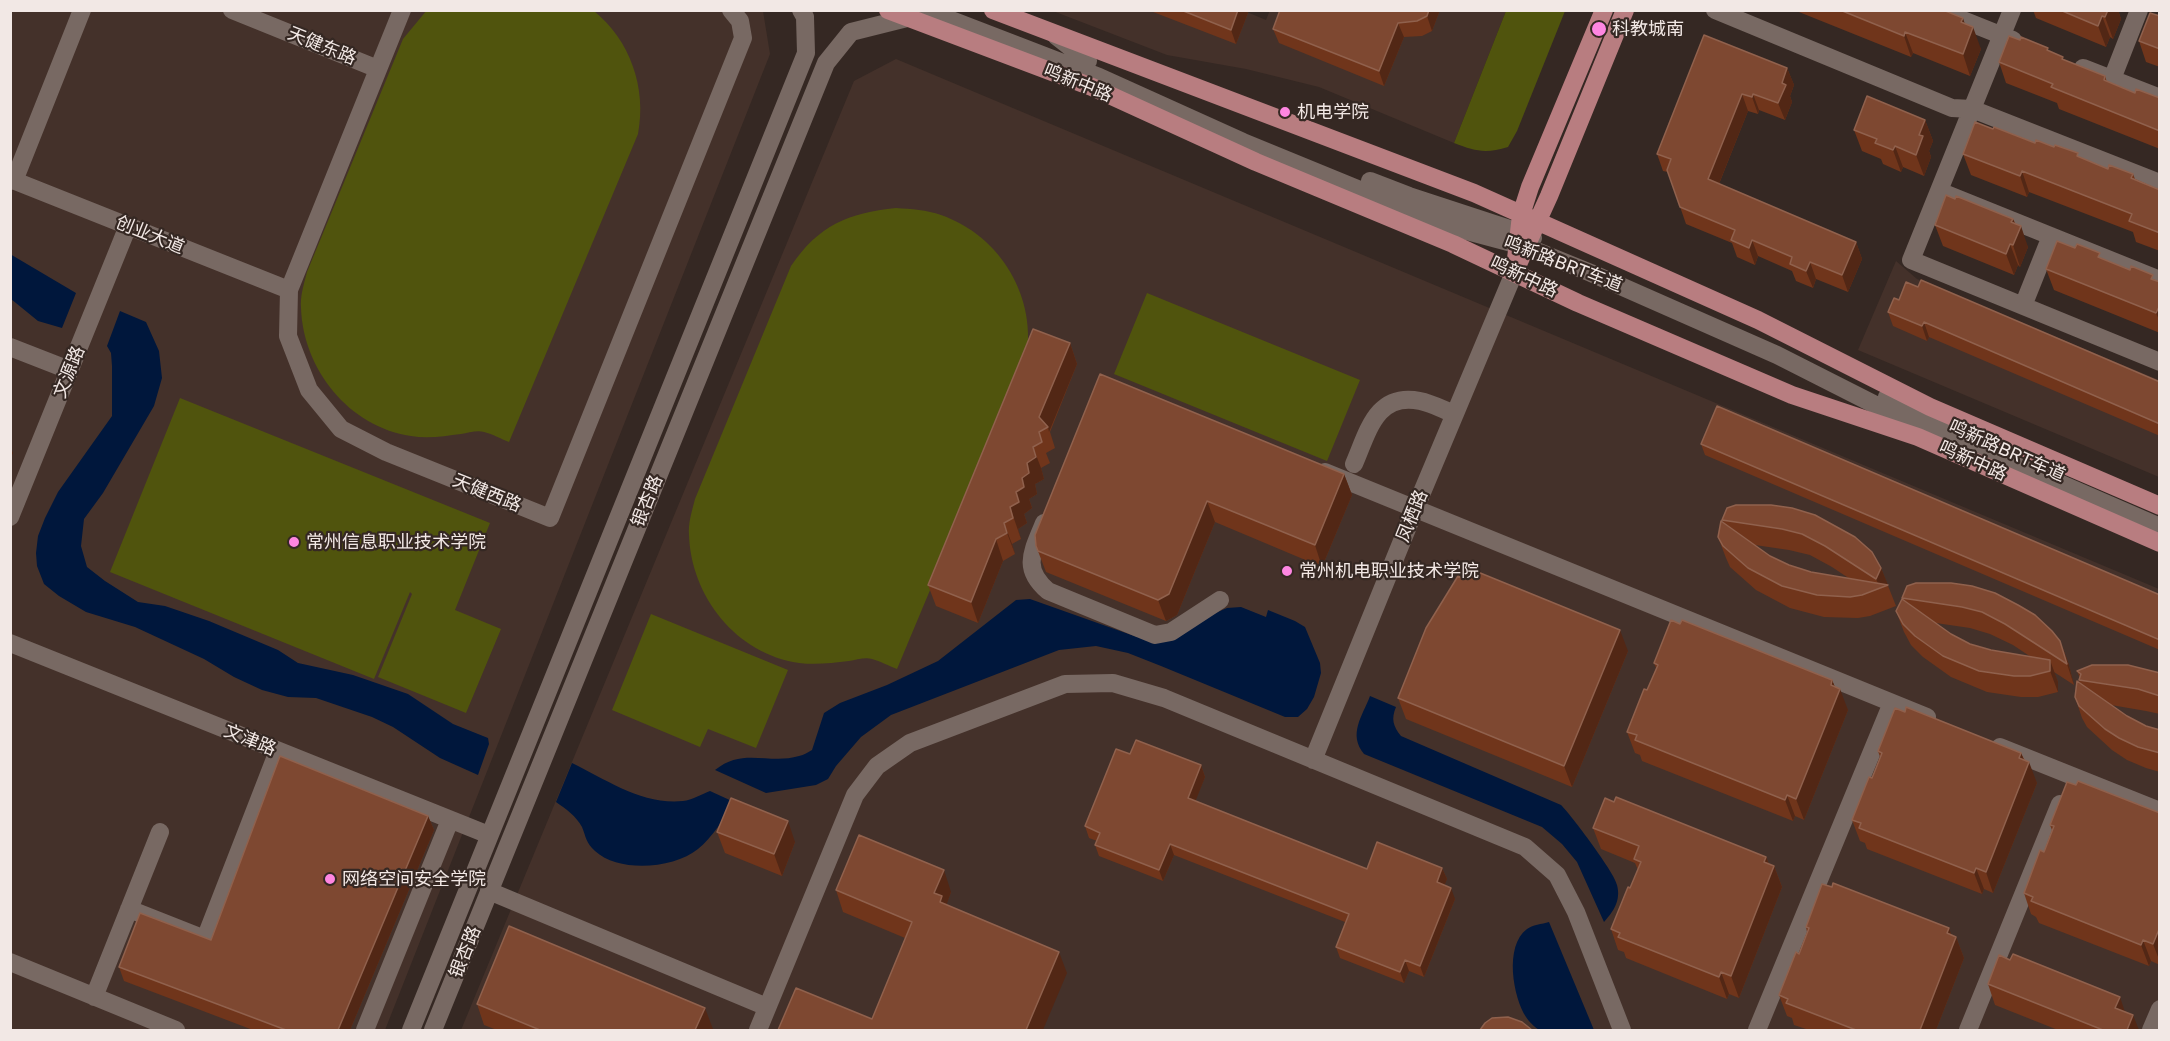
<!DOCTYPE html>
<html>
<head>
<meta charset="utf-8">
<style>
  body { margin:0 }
  #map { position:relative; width:2170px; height:1041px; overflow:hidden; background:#352823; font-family:"Golos Text",sans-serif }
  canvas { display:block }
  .frame { position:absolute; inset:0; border:12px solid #f2e8e5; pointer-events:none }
</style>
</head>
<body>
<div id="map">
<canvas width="2170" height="1041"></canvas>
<div class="frame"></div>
</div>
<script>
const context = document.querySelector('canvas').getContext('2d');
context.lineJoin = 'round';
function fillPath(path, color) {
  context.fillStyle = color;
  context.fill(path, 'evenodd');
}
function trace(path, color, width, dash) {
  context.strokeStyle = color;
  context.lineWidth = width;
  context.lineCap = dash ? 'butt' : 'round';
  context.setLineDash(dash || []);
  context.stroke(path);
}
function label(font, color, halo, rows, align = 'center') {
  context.font = font + ' "Golos Text","Noto Sans SC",sans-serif';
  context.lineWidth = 4.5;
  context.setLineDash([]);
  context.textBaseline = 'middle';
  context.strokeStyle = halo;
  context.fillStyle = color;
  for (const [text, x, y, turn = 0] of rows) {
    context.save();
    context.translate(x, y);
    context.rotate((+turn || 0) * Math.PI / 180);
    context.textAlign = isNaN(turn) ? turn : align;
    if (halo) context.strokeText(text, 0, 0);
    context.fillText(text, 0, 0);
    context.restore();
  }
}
fillPath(new Path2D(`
  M1242,10L1266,20L1270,10L1506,11L1454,143L1319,87L1246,69L1167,55L1053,11Z
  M10,11H763L770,54L385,1030H11Z
  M896,59L2159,589V1030H461L854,81Z
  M1896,261L1917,279L2159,380V477L1858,350Z`), '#44312a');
fillPath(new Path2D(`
  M427,10L594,11C630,40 647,88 638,134L509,442C501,439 493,434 484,432C477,430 468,433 461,434C445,436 428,439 411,436C349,427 303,369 301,308C300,296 304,284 307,272L403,39Z
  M1506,11H1565L1517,131L1508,147C1485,154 1475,151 1454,143Z
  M896,208C911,209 927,210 941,215C1001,236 1038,298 1026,361L897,669C889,666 880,661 872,659C865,657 856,660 849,661C832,663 816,665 799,663C736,654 691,596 689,535C688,523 692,511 695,499L791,266C819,225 848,213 896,208Z
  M1147,293L1360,380L1327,461L1114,374Z
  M180,398L490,523L455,610L501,629L466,713L378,677L412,594L410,592L374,679L110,572Z
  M651,614L788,670L756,748L708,729L700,747L612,710Z`), '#50540d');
fillPath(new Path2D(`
  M10,254L76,293L62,328L38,321L11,299Z
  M120,311L146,322L159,351L162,378L154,406L103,493L84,519L81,546L87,567L105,581L138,602L165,606L209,621L278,650L298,663L353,675L408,694L453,724L488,738L489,744L478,775L440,758L393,727L372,717L316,698L288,697L262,690L234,677L204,659L135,627L86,612L59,596L44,584L37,566L36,553L38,536L45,518L58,492L112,416V366L111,353L107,346Z
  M1030,599L1137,637L1213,614L1227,608L1241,607L1266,617L1268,610L1295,621L1305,627L1320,663L1321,673L1314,697L1307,709L1298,717H1285L1161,666L1128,653L1096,646L1059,650L891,715L861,737L836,766L828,779L816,785L766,793L715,770C743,747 769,765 799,756C804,755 808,752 812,750L824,713L840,703L887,685L938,661L1016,600Z
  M1370,696L1396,707C1391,719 1393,726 1401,736L1561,805C1571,815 1615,873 1617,885C1621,900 1614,911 1604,922L1577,862L1562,844L1542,827L1364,754C1348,734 1362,717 1370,696Z
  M572,763C607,780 642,805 683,801C692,800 702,794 710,791L734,802C724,818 713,837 698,849C673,869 619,873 595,851C586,843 586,837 582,827C576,816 566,809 556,802Z
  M1549,922L1594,1030H1539C1535,1027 1529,1022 1526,1017C1513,997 1504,946 1527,929C1532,925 1542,924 1549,922Z`), '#00173c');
trace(new Path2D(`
  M232,10L378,69
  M402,10L289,290L288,336L309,390L341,429L386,452L550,518L743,38L740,21L731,10
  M925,10L1099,77L1243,142L1448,226L1527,247L1591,273L1777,355L1921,428L2052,480L2160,527
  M1715,10L1952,108L1972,109L2160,183
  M1938,10L2013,40
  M2012,10L1911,260L2160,362
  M1056,36L1088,61
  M2083,68L2160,98
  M2112,79L2139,10
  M10,179L289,290
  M14,181L82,10
  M1370,181L1409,196L1519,232L1533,238
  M1939,191L2160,280
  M2023,306L2051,236
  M10,347L69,370
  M1887,397L1960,430
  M1354,464C1368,432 1376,392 1420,401C1431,403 1444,410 1455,414
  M1325,472L1927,717
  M10,517L128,226
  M1044,523C1033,551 1021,568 1048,591L1155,635L1171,632L1220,600
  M10,643L489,835
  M2000,747L2160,811
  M1313,760L1415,509L1514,273
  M489,891L767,1007
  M129,909L205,939L278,751
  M10,962L176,1030
  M94,997L160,832
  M365,1030L450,820
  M411,1030L806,53L805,17L801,10
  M433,1030L826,63L851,32L907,18
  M758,1030L855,795L877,766L910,743L1065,684L1113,683L1164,698L1525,847L1557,875L1576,912L1622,1030
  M1757,1030L1892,703
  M1968,1030L2060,804
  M2151,1030L2160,1009`), '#786963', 18);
trace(new Path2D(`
  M888,10L1092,87L1256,162L1453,244L1578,303L1792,395L1918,437L2160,543
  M993,10L1474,193L1758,320L1930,407L2160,506
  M1516,259L1521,215L1530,187L1604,10
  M1514,273L1549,196L1625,10`), '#b87d80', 18);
fillPath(new Path2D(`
  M1148,10H1247L1248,13L1236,44Z
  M1440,10L1432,31L1422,36L1404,37L1384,86L1279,43L1273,29Z
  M1794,10H1931L1965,24L1981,49L1970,76L1913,53L1911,57Z
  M2033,10H2118L2121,19L2113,39L2110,37L2106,47L2036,18Z
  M2160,16V67L2146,62L2139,41Z
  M1704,35L1787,68L1794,85L1790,96L1792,102L1785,120L1759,110L1758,114L1748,111L1719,184L1856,242L1862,259L1848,292L1816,279L1813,288L1796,281L1792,271L1758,256L1755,265L1737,257L1732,243L1686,224L1668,172L1663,171L1657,154Z
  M2049,51L2064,60L2105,76L2107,82L2135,93L2160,98V149L2059,109L2057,103L2006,83L1999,62Z
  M1925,120L1933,141L1929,151L1931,157L1924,176L1903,167L1901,172L1883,164L1881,159L1862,151L1854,130Z
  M1993,129L2079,157L2108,169L2133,174L2135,179L2160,190V251L2136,242L2133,232L2029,192L2027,197L1971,175L1963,154Z
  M2013,219L2028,247L2020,267L2018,265L2014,275L1943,246L1935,225Z
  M2102,259L2160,282V333L2054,290L2046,269Z
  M1899,300L2160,382V436L1929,337L1927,341L1893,326L1888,312Z
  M1070,343L1077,364L1050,432L1055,448L1046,453L1050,463L1041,468L1044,479L1035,484L1037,494L1029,499L1032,508L1024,514L1027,523L1018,529L1021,539L1012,544L1015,554L1003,561L978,623L936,606L928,585Z
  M1701,444L2160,595V650L1705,455Z
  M1344,474L1352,495L1322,567L1215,522L1177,615L1166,621L1046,572L1036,546L1035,535Z
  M1736,505L1881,568L1896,606L1870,616L1858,618L1824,617L1790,608L1756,590L1730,567L1726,558L1718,537L1723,523L1722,520ZM1755,545L1789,550L1810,555L1832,567L1850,579L1811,572L1789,565L1770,556Z
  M1972,586L2060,641L2068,662L2074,685L2054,672L2058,682V692L2038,697H2021L1987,692L1951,677L1923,657L1911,645L1904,632L1896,611L1903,600L1902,598ZM1936,623L1970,628L1990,634L2013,645L2031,657L1991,650L1970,644L1951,634Z
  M1628,651L1572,787L1406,719L1398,698Z
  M1654,663L1832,680L1835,687L1848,710L1804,820L1795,816L1793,821L1642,761L1640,755L1635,753L1627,732L1647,690L1656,668Z
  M2077,671L2160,673V714L2146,711L2111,705L2127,716L2146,726L2160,730V772L2146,768L2127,760L2112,750L2087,727L2082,718L2075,697L2080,683L2079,680L2080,678Z
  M1878,751L2021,753L2024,759L2037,783L1993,893L1984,889L1982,894L1867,849L1865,843L1860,841L1852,820L1872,778L1880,757Z
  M1130,754L1201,765L1205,777L1195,801L1367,869L1442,868L1447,879L1444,885L1455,899L1424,977L1409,971L1404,983L1340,958L1336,947L1345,922L1174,855L1163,881L1099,856L1095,845L1097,841L1089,838L1085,826Z
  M2160,813V965L2151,961L2149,966L2039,923L2036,917L2031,914L2024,893L2044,852L2052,830L2050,825Z
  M428,816L434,830L350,1030H253L124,981L119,967L211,940Z
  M1593,828L1766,857L1769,864L1774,866L1782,887L1739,998L1729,994L1727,999L1626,958L1624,952L1618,950L1611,929L1630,888L1638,870L1635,863L1601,849Z
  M717,832L795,842L782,876L725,853Z
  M836,890L951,892L946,905L1067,973L872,1019L905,938L843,912Z
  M1806,927L1949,928L1951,935L1956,937L1964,958L1936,1030H1809L1794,1025L1792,1018L1787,1016L1779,995L1799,954L1807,932Z
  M1988,984L2125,1011L2139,1030H2058L1995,1005Z
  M477,1004L713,1029L712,1030H497L484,1025Z`), '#70351b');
fillPath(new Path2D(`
  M1238,10H1247L1248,13L1236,44L1231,30Z
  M1429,10H1440L1432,31L1427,16Z
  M2108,10H2118L2121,19L2113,39L2105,17Z
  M2102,16L2110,37L2106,47L2098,26Z
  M1963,18L1969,37L1973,27L1981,49L1970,76L1963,54L1961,22Z
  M1398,23L1404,37L1384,86L1379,71Z
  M1905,32L1913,53L1911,57L1904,36Z
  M1787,68L1794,85L1790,96L1792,102L1785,120L1778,103L1782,83Z
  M1742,94L1748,111L1714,196L1708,179Z
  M1753,94L1759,110L1758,114L1752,97Z
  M1925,120L1933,141L1929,151L1931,157L1924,176L1916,155L1919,135Z
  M1895,146L1903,167L1901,172L1893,150Z
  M2022,171L2029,192L2027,197L2020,176Z
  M2013,219L2018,233L2021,226L2028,247L2020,267L2013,245L2011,222Z
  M1752,240L1758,256L1755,265L1749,248Z
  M1856,242L1862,259L1848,292L1842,275Z
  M2010,244L2018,265L2014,275L2006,254Z
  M1810,262L1816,279L1813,288L1806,271Z
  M2160,305V322L2156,313Z
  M1924,322L1929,337L1927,341L1922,326Z
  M1070,343L1077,364L1049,432L1048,427L1039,417Z
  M10,446L13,453L10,459Z
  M1033,447L1041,468L1044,479L1035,484L1037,494L1029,499L1032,508L1024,514L1027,523L1018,529L1021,539L1010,507Z
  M1344,474L1352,495L1322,567L1315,545Z
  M1207,501L1215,522L1177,615L1166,621L1158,600Z
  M1004,523L1012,544L1015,554L1007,533Z
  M996,539L1003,561L978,623L971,602Z
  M1881,568L1888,585L1880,588L1876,579Z
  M1620,630L1628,651L1572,787L1564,766Z
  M2060,641L2068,662L2074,685L2067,664Z
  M2050,660L2058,682V692L2050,671Z
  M1832,680L1838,695L1840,689L1848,710L1804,820L1796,799Z
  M2021,753L2027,768L2029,762L2037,783L1993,893L1986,872Z
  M1201,765L1205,777L1192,810L1188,798Z
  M1787,795L1795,816L1793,821L1785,800Z
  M428,816L434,830L350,1030H338Z
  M788,821L795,842L782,876L774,854Z
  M1170,844L1174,855L1163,881L1159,870Z
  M1766,857L1772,872L1774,866L1782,887L1739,998L1731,976Z
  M1442,868L1447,879L1441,894L1437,882Z
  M1976,868L1984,889L1982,894L1974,873Z
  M944,870L951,892L946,906L950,917L934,893Z
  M1451,888L1455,899L1424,977L1420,966Z
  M2160,927V962L2153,944Z
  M1949,928L1954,943L1956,937L1964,958L1936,1030H1920Z
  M2143,940L2151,961L2149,966L2141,945Z
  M1059,952L1067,973L1043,1030H1026Z
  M1405,960L1409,971L1404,983L1400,972Z
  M1721,972L1729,994L1727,999L1719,977Z
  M2120,997L2127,1018L2115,1008Z
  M705,1008L713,1029L712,1030H695Z
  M2133,1015L2139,1030H2127Z`), '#522715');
const building = new Path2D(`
  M1181,10H1238L1231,30Z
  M1280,10H1429L1427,16L1417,21L1398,23L1379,71L1273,29Z
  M1840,10H1943L1963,18L1961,22L1973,27L1963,54L1905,32L1904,36Z
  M2060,10H2108L2105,17L2102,16L2098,26Z
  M2150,13L2160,16V49L2139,41Z
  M1704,35L1787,68L1782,83L1786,85L1778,103L1753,94L1752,97L1742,94L1708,179L1856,242L1842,275L1810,262L1806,271L1790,264L1792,257L1752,240L1749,248L1731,240L1735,230L1680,207L1667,170L1671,159L1657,154Z
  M2009,36L2020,40L2021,37L2048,48L2047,50L2063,57L2062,59L2105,76L2104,80L2135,93L2136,89L2160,98V131L2051,87L2053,84L1999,62Z
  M1867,96L1925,120L1919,135L1923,136L1916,155L1895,146L1893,150L1875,143L1877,139L1854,130Z
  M1975,122L1993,129L1994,127L2035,143L2036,140L2054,147L2055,145L2078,153L2077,156L2108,169L2109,165L2133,174L2131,178L2160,190V233L2129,221L2132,214L2022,171L2020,176L1963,154Z
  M1946,195L1955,199L1956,196L2013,219L2011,222L2021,226L2013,245L2010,244L2006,254L1935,225Z
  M2057,241L2075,248L2077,244L2100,253L2098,257L2130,270L2131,266L2153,275L2151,279L2160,282V305L2156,313L2046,269Z
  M1921,280L2160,382V424L1924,322L1922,326L1888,312L1894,298L1899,300L1906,282L1918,287Z
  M1033,329L1070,343L1039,417L1048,427L1039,432L1042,442L1033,447L1036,457L1027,463L1029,473L1022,478L1024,487L1016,492L1019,502L1010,507L1013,518L1004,523L1007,533L996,539L971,602L928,585Z
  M1100,374L1344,474L1315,545L1207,501L1169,594L1158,600L1038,551L1036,546L1035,535Z
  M1717,406L2160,595V640L1701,444Z
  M1736,505H1771L1792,508L1815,515L1855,537L1872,552L1881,568L1876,579L1825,546L1802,534L1782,529L1722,520L1727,508Z
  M1721,521L1770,556L1789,565L1811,572L1888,585L1862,595L1850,597L1817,595L1782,586L1748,568L1723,546L1718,537Z
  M1468,568L1620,630L1564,766L1398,698L1426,628L1458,576L1463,579Z
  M1916,583H1951L1972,586L1995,593L2018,605L2035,615L2052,631L2060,641L2067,664L2005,624L1982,612L1962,607L1902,598L1907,586Z
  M1902,599L1951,634L1970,644L1991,650L2050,660V671L2030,676H2014L1979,671L1943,656L1915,636L1903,624L1896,611Z
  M1671,620L1680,624L1682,620L1832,680L1831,685L1840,689L1796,799L1787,795L1785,800L1635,740L1637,735L1627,732L1644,689L1647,690L1658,665L1654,663Z
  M2092,665H2128L2160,673V696L2138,689L2079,680L2081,674L2077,671Z
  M2077,681L2127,716L2146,726L2160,730V753L2138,747L2119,738L2105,729L2079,706L2075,697Z
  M1906,707L2021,753L2019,758L2029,762L1986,872L1976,868L1974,873L1859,828L1861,823L1852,820L1869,777L1872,778L1882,753L1878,751L1895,708L1905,712Z
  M1136,740L1201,765L1188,798L1367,869L1377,842L1442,868L1437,882L1451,888L1420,966L1405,960L1400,972L1336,947L1349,914L1170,844L1159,870L1095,845L1100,833L1085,826L1116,749L1130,754Z
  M280,756L428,816L338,1030H286L119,967L140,913L211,940Z
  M2078,781L2160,813V927L2153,944L2143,940L2141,945L2031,901L2033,897L2024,893L2040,850L2044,852L2054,826L2050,825L2067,782L2076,785Z
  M1616,797L1766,857L1764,862L1774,866L1731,976L1721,972L1719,977L1618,937L1620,933L1611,929L1628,887L1630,888L1641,862L1634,859L1639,846L1593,828L1605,798L1614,802Z
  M731,798L788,821L774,854L717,832Z
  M859,835L944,870L934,893L942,896L940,902L1059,952L1026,1030H778L796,988L872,1019L912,922L836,890Z
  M1833,883L1949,928L1947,933L1956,937L1920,1030H1856L1786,1003L1788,999L1779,995L1796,952L1799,954L1809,928L1806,927L1822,884L1832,887Z
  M509,926L705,1008L695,1030H540L477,1004Z
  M2013,954L2120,997L2115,1008L2133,1015L2127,1030H2103L1988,984L1999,955L2010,960Z
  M1508,1017L1522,1022L1532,1030H1480L1485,1023L1492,1018Z`);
fillPath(building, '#7e4831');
trace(building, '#90614d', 1.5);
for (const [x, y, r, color] of [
  [1599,29,8,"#fe86e1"],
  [1285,112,6,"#fe86e1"],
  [294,542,6,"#fe86e1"],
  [1287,571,6,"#fe86e1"],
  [330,879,6,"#fe86e1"]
]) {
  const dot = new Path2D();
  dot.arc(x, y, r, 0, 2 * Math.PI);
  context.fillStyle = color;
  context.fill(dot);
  trace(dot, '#352823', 2);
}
label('18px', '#f2e8e5', '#352823', [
  ["科教城南",1612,29],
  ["机电学院",1297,112],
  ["常州信息职业技术学院",306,542],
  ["常州机电职业技术学院",1299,571],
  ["网络空间安全学院",342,879]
], 'left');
label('18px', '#f2e8e5', '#352823', [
  ["天健东路",322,46,22],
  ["鸣新中路",1078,83,22],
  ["创业大道",150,235,22],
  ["鸣新路BRT车道",1563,264,21],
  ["鸣新中路",1524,277,25],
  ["文源路",69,372,-68],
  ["鸣新路BRT车道",2007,451,24],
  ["鸣新中路",1973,461,24],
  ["天健西路",487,493,22],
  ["银杏路",647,501,-68],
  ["凤栖路",1412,516,-68],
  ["文津路",250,740,22],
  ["银杏路",465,952,-68]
]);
</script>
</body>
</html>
